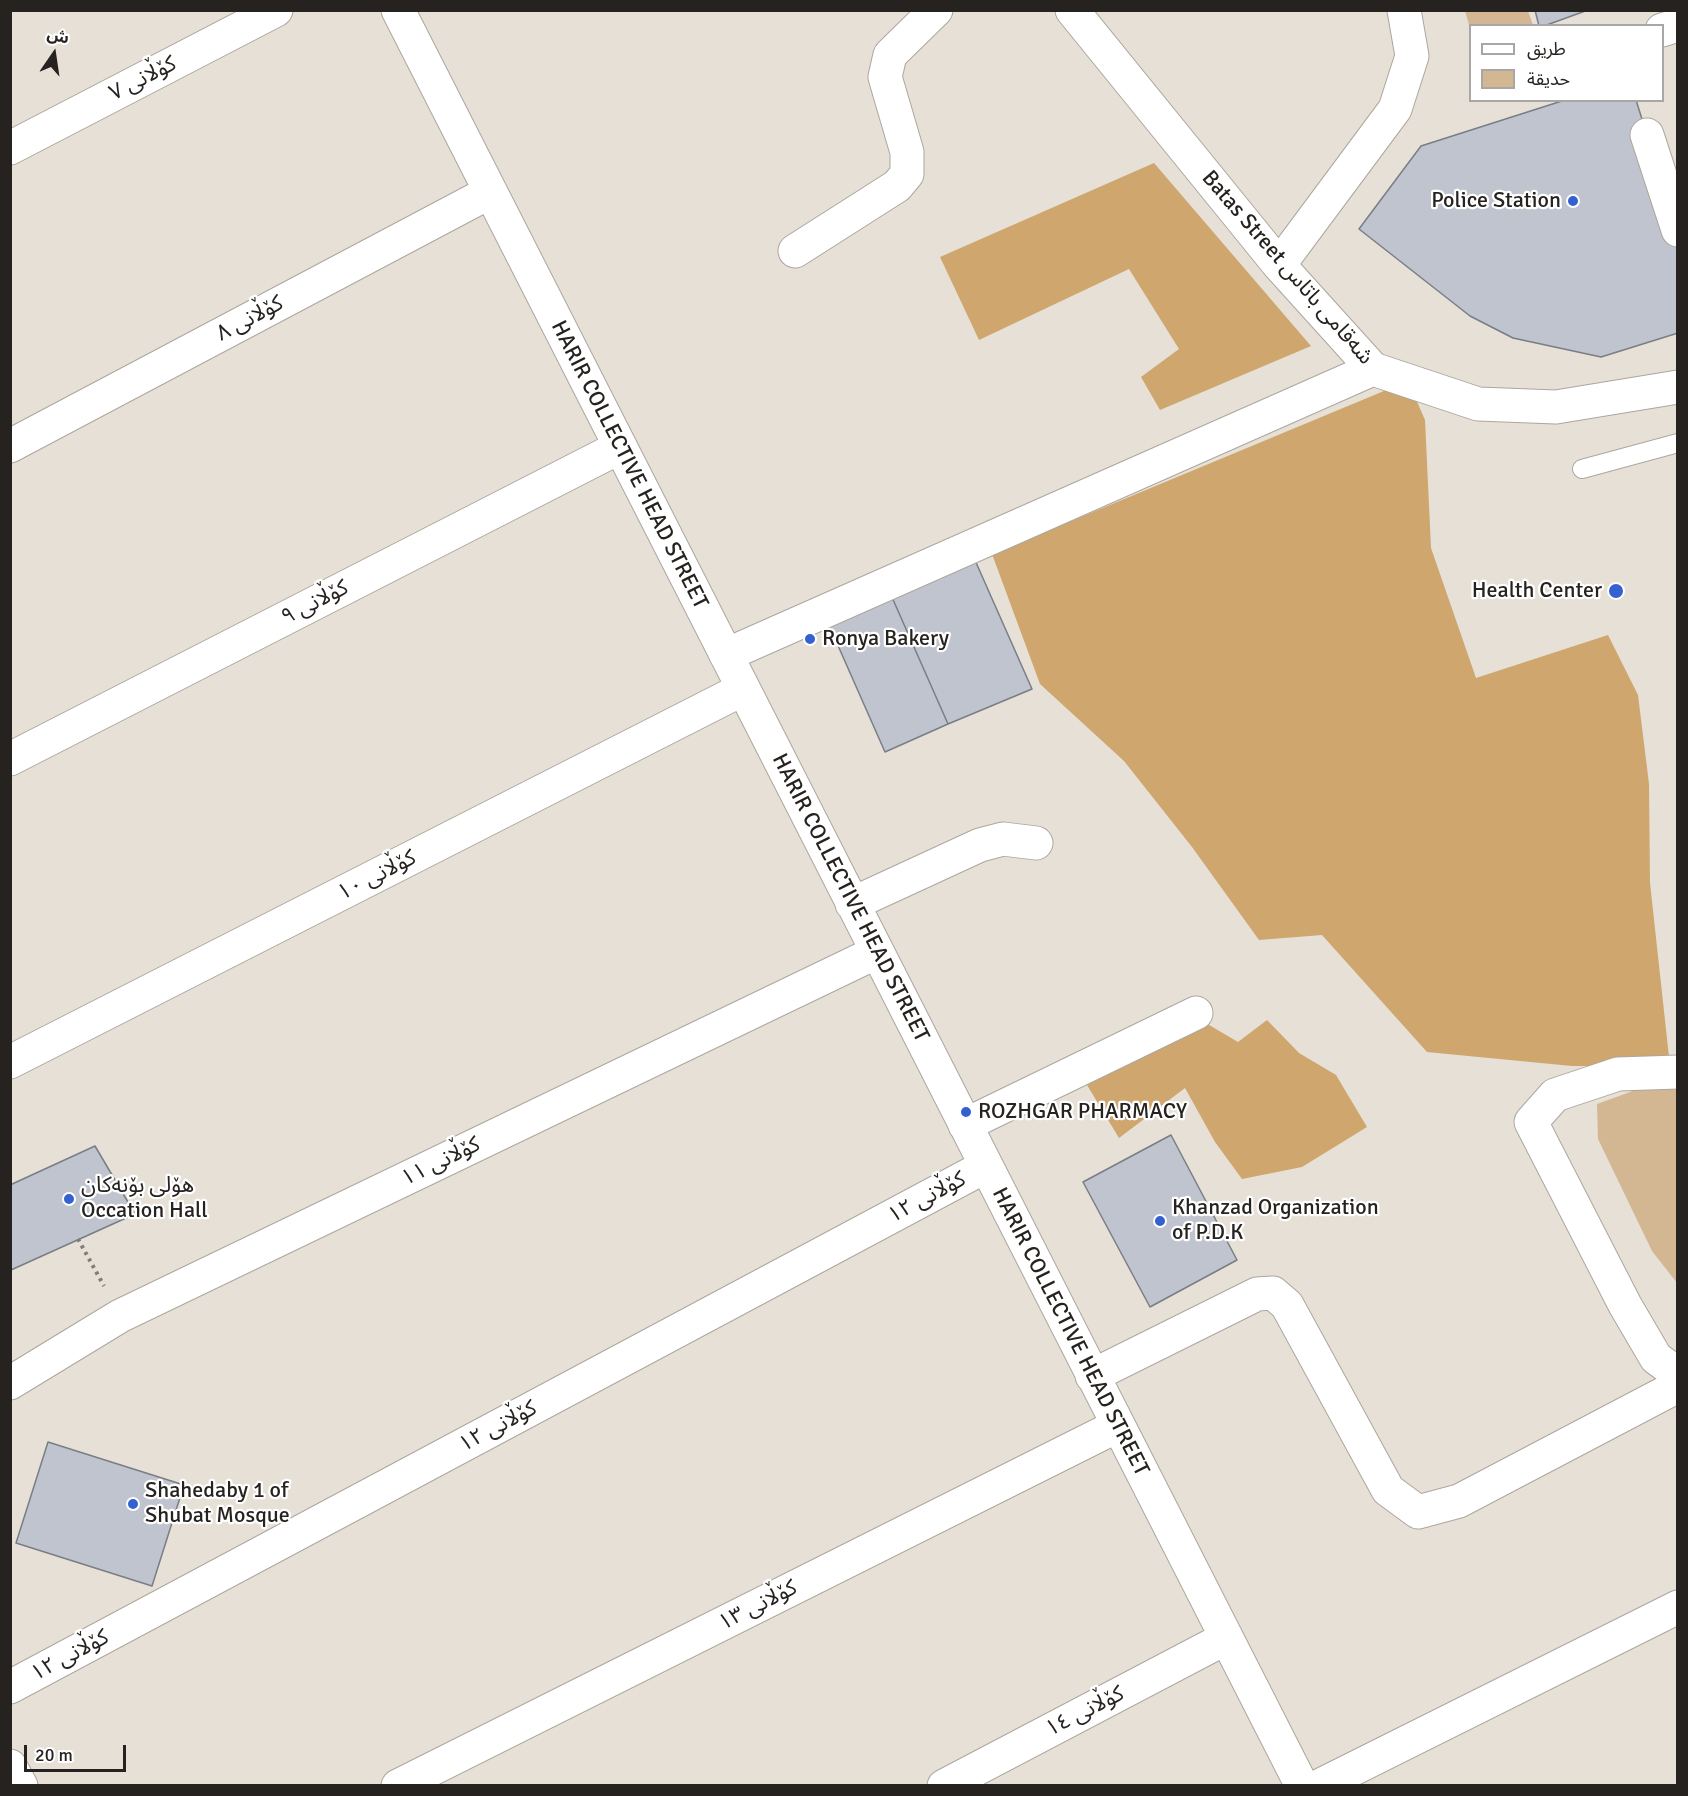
<!DOCTYPE html>
<html>
<head>
<meta charset="utf-8">
<style>
  body { margin:0 }
  #map { position:relative; width:1688px; height:1796px; overflow:hidden; background:#e6e0d7; font-family:Signika,"Noto Sans Arabic",sans-serif }
  canvas { display:block }
  .frame { position:absolute; inset:0; border:12px solid #25221f; pointer-events:none }
  .legend { position:absolute; left:1469px; top:24px; width:195px; height:78px; box-sizing:border-box; background:#fff; border:2px solid #a8a7a5; margin:0; padding:8px 10px; list-style:none; font-size:18px; color:#25221f }
  .legend li { display:flex; align-items:center; gap:12px; height:30px }
  .legend b { width:30px; border:2px solid #a8a7a5 }
  .north { position:absolute; left:24px; top:24px; width:60px; height:60px; -webkit-text-stroke:4px #fff; paint-order:stroke; rotate:13deg; font-size:16px; font-weight:700; line-height:24px; text-align:center; color:#25221f }
  .north::after { content:''; display:block; margin:auto; width:21px; height:27px; background:#25221f; clip-path:polygon(50% 0,100% 100%,50% 72%,0 100%) }
  .scale { position:absolute; left:24px; top:1745px; width:102px; height:27px; box-sizing:border-box; border:3px solid #25221f; border-top:0; padding-left:8px; font-size:18px; line-height:21px; white-space:nowrap; color:#25221f; -webkit-text-stroke:4px #fff; paint-order:stroke }
</style>
</head>
<body>
<div id="map">
<canvas width="1688" height="1796"></canvas>
<div class="frame"></div>
<ul class="legend">
<li><b style="height:8px;background:#fff"></b>طريق</li>
<li><b style="height:16px;background:#d3b792"></b>حديقة</li>
</ul>
<div class="north">ش</div>
<div class="scale">20 m</div>
</div>
<script>
const context = document.querySelector('canvas').getContext('2d');
context.lineJoin = 'round';
function fillPath(path, color) {
  context.fillStyle = color;
  context.fill(path, 'evenodd');
}
function trace(path, color, width, dash) {
  context.strokeStyle = color;
  context.lineWidth = width;
  context.lineCap = dash ? 'butt' : 'round';
  context.setLineDash(dash || []);
  context.stroke(path);
}
function label(font, color, halo, rows, align = 'center') {
  context.font = font + ' Signika,"Noto Sans Arabic",sans-serif';
  context.lineWidth = 4.5;
  context.setLineDash([]);
  context.textBaseline = 'middle';
  context.strokeStyle = halo;
  context.fillStyle = color;
  for (const [text, x, y, turn = 0] of rows) {
    context.save();
    context.translate(x, y);
    context.rotate((+turn || 0) * Math.PI / 180);
    context.textAlign = isNaN(turn) ? turn : align;
    if (halo) context.strokeText(text, 0, 0);
    context.fillText(text, 0, 0);
    context.restore();
  }
}
fillPath(new Path2D(`
  M1465,11H1528L1533,25L1470,26V28Z
  M1652,1084H1677V1283L1652,1251L1598,1139L1597,1104Z`), '#d3b792');
fillPath(new Path2D(`
  M1154,163L1311,346L1160,410L1141,377L1179,349L1129,269L979,340L940,257Z
  M1408,381L1425,420L1431,548L1476,678L1608,635L1638,695L1649,784L1650,883L1670,1066H1572L1427,1052L1322,935L1259,940L1192,847L1124,761L1040,684L992,554Z
  M1267,1020L1299,1053L1336,1075L1367,1127L1302,1167L1242,1179L1215,1142L1185,1088L1119,1138L1087,1085L1204,1022L1238,1042Z`), '#cea66e');
const building = new Path2D(`
  M1535,10H1588L1544,26H1539Z
  M1565,100H1636L1678,234V333L1601,357L1513,338L1470,316L1359,229L1421,146Z
  M974,558L1032,689L948,724L891,595Z
  M891,595L948,724L885,752L828,623Z
  M1171,1135L1237,1260L1150,1307L1083,1182Z
  M95,1146L135,1214L11,1270L10,1185Z
  M48,1442L184,1485L152,1586L16,1543Z`);
fillPath(building, '#c0c4ce');
trace(building, '#797d85', 1.5);
const service = new Path2D(`
  M1582,469L1678,443`);
const minor = new Path2D(`
  M398,10L1302,1786
  M1072,10L1279,265L1373,369L1478,404L1556,407L1678,387
  M1662,30L1678,25
  M1647,135L1678,230
  M10,148L276,10
  M795,251L897,186L907,174V152L885,77L890,55L936,10
  M1279,265L1395,109L1412,56L1404,10
  M10,446L490,192
  M726,655L1373,369
  M10,759L620,447
  M852,904L980,845L1003,839L1036,843
  M10,1062L743,689
  M1678,1072L1618,1074L1555,1095L1531,1122L1625,1305L1656,1358L1678,1374
  M965,1125L1196,1013
  M1092,1376L1257,1294L1273,1293L1287,1305L1388,1490L1418,1512L1459,1501L1678,1386
  M10,1383L120,1316L877,952
  M10,1687L986,1166
  M10,1766L21,1786
  M398,1786L1117,1426
  M944,1786L1226,1638
  M1319,1786L1678,1607`);
trace(service, '#ada69e', 20);
trace(minor, '#ada69e', 35);
trace(new Path2D(`
  M78,1239L104,1286`), '#807c76', 4, [3, 4.5]);
trace(service, '#fff', 18);
trace(minor, '#fff', 33);
for (const [x, y, r, color] of [
  [1573,201,6,"#3560d0"],
  [1616,591,8,"#3560d0"],
  [810,639,6,"#3560d0"],
  [966,1112,6,"#3560d0"],
  [69,1199,6,"#3560d0"],
  [1160,1221,6,"#3560d0"],
  [133,1504,6,"#3560d0"]
]) {
  const dot = new Path2D();
  dot.arc(x, y, r, 0, 2 * Math.PI);
  context.fillStyle = color;
  context.fill(dot);
  trace(dot, '#fff', 2);
}
label('22px', '#25221f', '#fff', [
  ["کۆڵانی ٧",143,79,-27],
  ["Batas Street شەقامی باتاس",1287,268,49],
  ["کۆڵانی ٨",250,319,-28],
  ["HARIR COLLECTIVE HEAD STREET",629,465,63],
  ["کۆڵانی ٩",315,603,-27],
  ["کۆڵانی ١٠",377,876,-27],
  ["HARIR COLLECTIVE HEAD STREET",850,898,63],
  ["کۆڵانی ١١",441,1162,-26],
  ["کۆڵانی ١٢",927,1198,-28],
  ["HARIR COLLECTIVE HEAD STREET",1070,1332,63],
  ["کۆڵانی ١٢",498,1427,-28],
  ["کۆڵانی ١٣",758,1606,-27],
  ["کۆڵانی ١٢",70,1656,-28],
  ["کۆڵانی ١٤",1085,1712,-27]
]);
label('22px', '#25221f', '#fff', [
  ["Police Station",1561,201,"right"],
  ["Health Center",1602,591,"right"],
  ["Ronya Bakery",822,639],
  ["ROZHGAR PHARMACY",978,1112],
  ["هۆلی بۆنەکان",81,1186],
  ["Occation Hall",81,1211],
  ["Khanzad Organization",1172,1208],
  ["of P.D.K",1172,1233],
  ["Shahedaby 1 of",145,1491],
  ["Shubat Mosque",145,1516]
], 'left');
</script>
</body>
</html>
